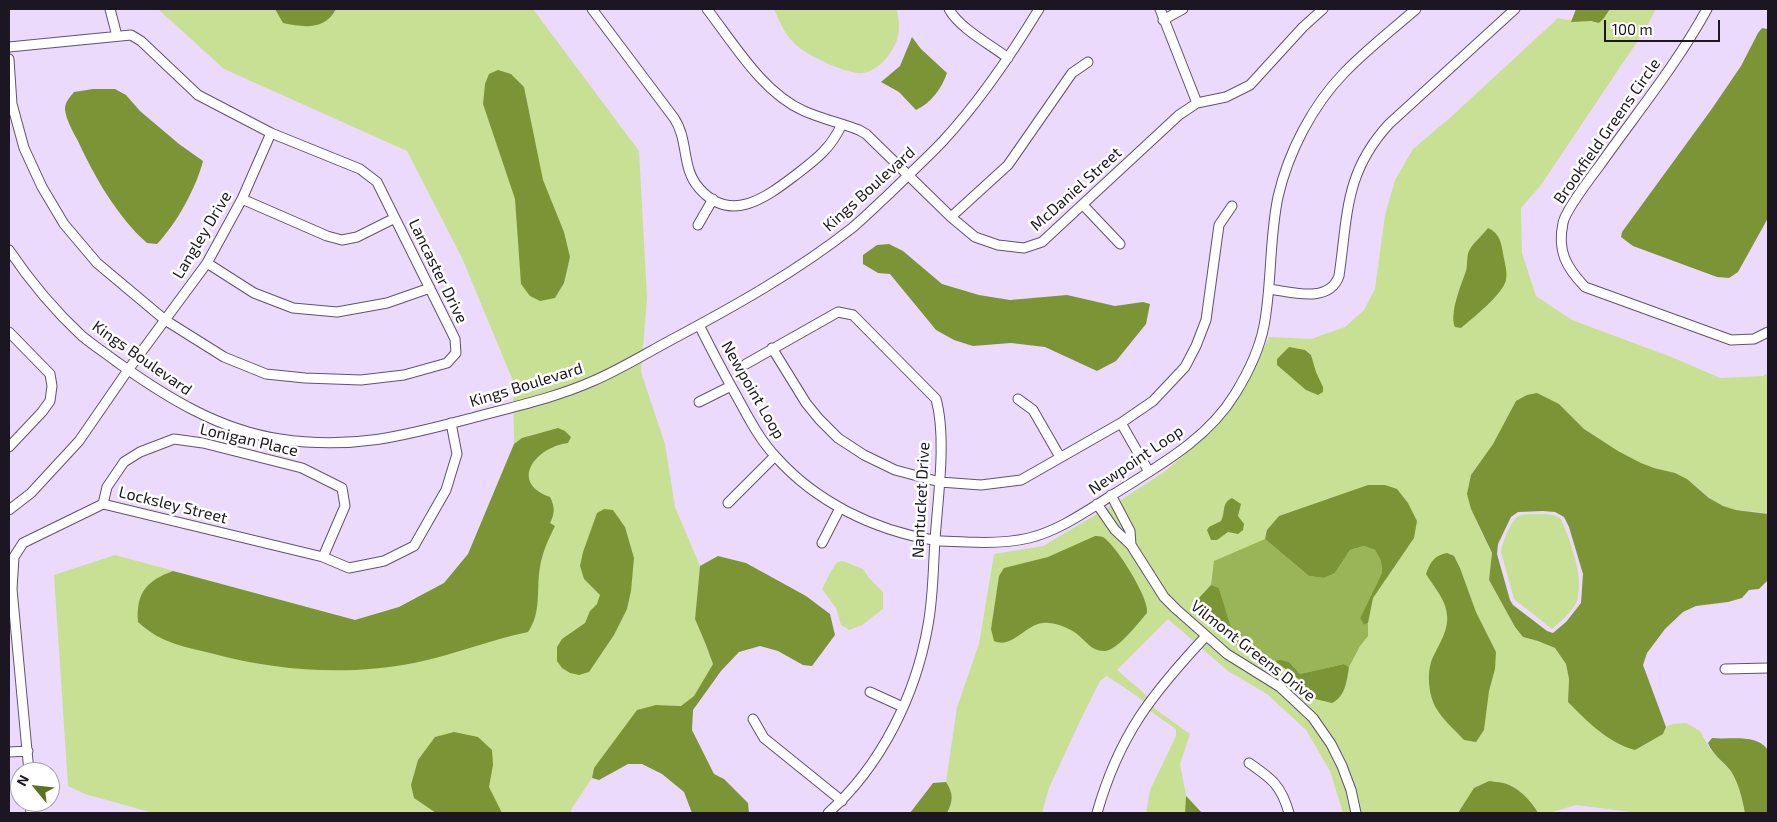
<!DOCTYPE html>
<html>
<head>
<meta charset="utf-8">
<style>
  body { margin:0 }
  #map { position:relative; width:1777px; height:822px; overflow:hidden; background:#ebdafc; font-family:"Exo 2",sans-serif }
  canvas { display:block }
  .frame { position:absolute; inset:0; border:10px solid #1c1622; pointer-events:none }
  .north { position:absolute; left:10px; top:762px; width:50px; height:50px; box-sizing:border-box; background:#fff; border:1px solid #a4a2a7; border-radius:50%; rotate:298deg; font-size:14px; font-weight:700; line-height:20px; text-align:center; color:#1c1622 }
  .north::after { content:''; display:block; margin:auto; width:18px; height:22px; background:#5d7221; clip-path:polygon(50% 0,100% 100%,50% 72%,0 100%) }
  .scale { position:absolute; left:1604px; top:20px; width:116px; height:22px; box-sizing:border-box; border:2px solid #1c1622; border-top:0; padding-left:6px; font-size:15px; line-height:18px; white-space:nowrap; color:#1c1622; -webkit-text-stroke:4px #fff; paint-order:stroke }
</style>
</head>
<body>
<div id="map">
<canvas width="1777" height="822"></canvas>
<div class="frame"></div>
<div class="north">N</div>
<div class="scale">100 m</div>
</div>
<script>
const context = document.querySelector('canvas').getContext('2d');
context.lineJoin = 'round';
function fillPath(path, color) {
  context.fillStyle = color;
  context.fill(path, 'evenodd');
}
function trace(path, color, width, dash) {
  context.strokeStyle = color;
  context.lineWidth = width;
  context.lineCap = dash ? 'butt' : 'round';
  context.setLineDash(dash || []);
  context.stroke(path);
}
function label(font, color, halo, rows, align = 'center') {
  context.font = font + ' "Exo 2",sans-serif';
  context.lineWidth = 5;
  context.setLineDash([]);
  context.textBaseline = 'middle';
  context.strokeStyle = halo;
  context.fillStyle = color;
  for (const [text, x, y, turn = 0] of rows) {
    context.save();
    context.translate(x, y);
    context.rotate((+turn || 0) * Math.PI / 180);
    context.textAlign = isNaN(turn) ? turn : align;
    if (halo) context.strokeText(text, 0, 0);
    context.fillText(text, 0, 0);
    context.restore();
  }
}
fillPath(new Path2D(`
  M158,9H533L639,151L647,298L641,372L665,444L675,507L700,566L695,619L706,645L713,664L694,697L681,706L656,705L594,768L592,778L572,808L571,813H153L85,794L68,786L54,575L115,555L355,620L399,607L444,583L468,554L514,444L513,381L462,258L407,151L224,69Z
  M774,9H896C901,21 900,39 892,50C885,61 876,71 863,73C848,75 803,54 793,42C784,33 779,20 774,9Z
  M1610,9H1656L1645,30L1541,185L1521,208L1522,253L1536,296L1572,320L1674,358L1720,378L1763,376L1768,373V514C1753,510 1737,512 1723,506C1709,500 1699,487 1686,479C1673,471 1657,470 1643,464C1623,455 1601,442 1584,429C1575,421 1567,412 1559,404L1493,444L1471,475V509L1492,554L1489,580L1515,627L1523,637L1538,641L1555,648L1566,664L1569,679L1568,702L1663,734L1666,727L1672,724L1686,723L1700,731L1710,749L1731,771L1738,783L1745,813H1639L1576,805L1549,813H1343L1330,771L1306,730L1267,694L1228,671L1168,619L1117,670L1146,695L1155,709L1190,734L1180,764L1186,795L1202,813H1146L1150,790L1176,736V729L1150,711L1141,699L1107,676L1100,681L1080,721L1049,788L1042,813H947C953,801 954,794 946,782L957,707L979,644L994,554L1043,546L1124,498L1164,472L1204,438L1225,414L1247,382L1269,337L1311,339L1345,327L1364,310L1375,289L1385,215L1395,180L1413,149L1452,116L1558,18C1573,22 1585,19 1599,23L1604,18Z
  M1544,514L1554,515L1561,519C1570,539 1586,582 1576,603C1571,613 1560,622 1552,629L1514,599L1501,552C1502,544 1511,519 1519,516C1526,513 1536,515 1544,514Z
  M843,561L863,569L870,579L883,592V609L862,625L849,630L841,625L836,608L822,589L830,573L837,562Z`), '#c8e094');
fillPath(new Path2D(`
  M1265,539L1309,576L1324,578L1335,573L1350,550L1364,546L1375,550L1381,561L1382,573L1360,618L1364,625L1368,623V636L1360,646L1349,667L1344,664L1300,674L1289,662L1266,660L1241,648L1235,644L1219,588L1211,585L1214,561Z`), '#9ab557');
fillPath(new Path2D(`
  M275,9H336C325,31 303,27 283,23Z
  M1576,9H1610L1604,18L1599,23L1591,21L1571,22Z
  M1762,28L1768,29V218L1738,272L1729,278L1717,277L1633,246L1621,237L1622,232L1711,110L1741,66L1758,33Z
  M912,37L921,49L947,73C942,88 931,103 916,110L899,92L881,82L900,66Z
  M498,70L511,74L524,87L543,180L564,232L570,257L564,283L555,298L540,301L530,296L521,284L515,199L483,104L485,84L489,74Z
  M93,89H115L126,95L140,111L179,144L203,161C196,188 177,223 157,244L147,243C117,216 95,178 78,141C73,132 66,120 65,109C65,102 70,97 74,92Z
  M1488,228C1499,233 1501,241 1503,253C1504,261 1509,275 1505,283C1499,297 1473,318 1461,328L1455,327C1449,314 1461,285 1466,271C1468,264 1466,255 1470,249C1475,241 1483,235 1488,228Z
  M889,244L903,251L942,284L979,295L1010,300L1067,295L1115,306L1143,302L1150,304L1146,324L1116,361L1097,371L1045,347L1011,343L973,346L954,340L936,330L890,274L878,273L863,264V255L877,245Z
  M1289,347L1305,350L1311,355L1316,372L1323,387V392L1318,395L1306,390L1277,365V359Z
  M1537,393L1559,404L1584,429L1618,451L1641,463L1654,468L1675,473L1687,479L1709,498L1723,506L1736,510L1768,514V580L1759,589L1749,590L1742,598L1728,602L1696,606L1683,612L1665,629L1647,653L1643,665L1666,727L1663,734L1635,750C1608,743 1587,721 1568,702L1569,679L1566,664L1555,648L1538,641L1523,637L1515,627L1489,580L1492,553L1471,509L1467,494L1471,475L1493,444L1516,401L1527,395ZM1543,511L1555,512L1564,517L1569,527L1583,574L1581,603L1566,622L1553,633L1547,631L1513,605L1510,600L1497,554L1498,544L1511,517L1518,512Z
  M558,428L565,431L571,437L568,443C536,447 508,482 550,497C555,507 555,513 550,523L555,526C549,538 542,553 540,567C536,589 542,612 528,632C490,640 453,655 414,663C348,676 278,671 214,654C183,646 162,644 138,622C136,593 146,581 173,571L355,620L399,607L444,583L468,554L514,444L522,438Z
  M1368,485H1385L1397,489L1408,503L1417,521L1414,538L1373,598L1368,623L1364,625L1360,618L1382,573L1381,561L1375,550L1364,546L1350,550L1335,573L1324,578L1309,576L1265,539L1267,530L1279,516Z
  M1232,498L1241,504L1238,516L1244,524L1243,530L1238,534L1228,532L1217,540H1211L1207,530L1209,527L1221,521C1226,512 1221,503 1232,498Z
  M604,509L613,510L625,527L634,558L631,591L627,609L614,635L589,672L579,675L570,673L562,668L557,661V647L562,639L585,623L590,611L597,604L600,595L584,579L580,566L583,552L597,513Z
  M1095,536C1097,536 1100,536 1103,537C1116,545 1150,599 1147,613C1138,623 1118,650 1105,651C1092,652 1086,641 1077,634C1069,628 1059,624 1049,623C1027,620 1014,650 994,641L991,629L999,576L1004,568L1048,557Z
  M1447,553L1454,556L1460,568L1476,612L1496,652L1495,669L1489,691L1484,730L1476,742L1464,740C1455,730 1442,719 1436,708C1428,694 1426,669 1434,655C1440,643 1449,628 1447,615C1446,600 1434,587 1426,574C1430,562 1435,555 1447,553Z
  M718,556L746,563L806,596L830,614L835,635L812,666L803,665L778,651L760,646L739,652L721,671L693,710L692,730L714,774L724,779L748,803L749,813H692L684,792L662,774L642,764H628L599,780L592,778L594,768L637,710L656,705L681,706L694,696L713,664L706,645L695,619L700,566Z
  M1211,585L1219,588L1233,635L1199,606L1197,600Z
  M1280,660L1289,662L1300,674L1344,664L1349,667C1347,681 1345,697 1332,703L1315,699L1301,681L1275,661Z
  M454,732L478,737L492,750L493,765L489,787L502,813H436L414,798L411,785L418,760L435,737Z
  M1712,738C1731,740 1756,733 1768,750V813H1745C1742,798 1739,784 1731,771C1723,761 1712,754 1708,743Z
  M1489,781C1495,782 1503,782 1509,785C1521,790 1532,802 1538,813H1458L1474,788Z
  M946,782C954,794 953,801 947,813H910L933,783Z
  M1186,796L1202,813H1185Z`), '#7b9536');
const minor = new Path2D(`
  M110,9L117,36
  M592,9L674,118C689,140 681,168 699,188C730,224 765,198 793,177C815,160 830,150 842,124
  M707,9C734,44 763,93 804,111C822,119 841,123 859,130L866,134L951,217L975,237L998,245L1024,248L1042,242L1179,115L1197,103L1226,97L1250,85L1303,27L1323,9
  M949,9C959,28 991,45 1008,58
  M1160,9L1197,103
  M1707,9C1677,64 1636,114 1600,165C1591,177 1565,211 1563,223C1557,251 1566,267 1585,287L1731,340L1754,339L1768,332
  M1163,20L1183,9
  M9,47L131,35L141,41L198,95L271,133L360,169L377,182L455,339L456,353L447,363L404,375L361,380L305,378L266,374L224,357L165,320L97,263L64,224L42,187L24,148L12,104L9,59
  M242,199L327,236L342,240L357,237L395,218
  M1083,205L1120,244
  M951,217L1008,165L1072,73L1088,62
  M698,225L713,199
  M9,250C30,281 54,310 82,336C93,345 105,353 117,362C166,397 219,430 280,439C352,450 404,436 472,418C512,407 555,398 593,381C619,370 645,354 671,340C733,307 796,272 852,228C865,217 877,205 889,194C907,176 926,159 943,141C980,101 1011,55 1039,9
  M207,263L254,293L293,308L337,312L387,303L430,288
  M1269,289C1292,292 1329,304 1339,276C1348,215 1344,173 1389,124L1515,9
  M699,325C711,349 723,372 736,395C748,417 759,439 776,457C816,502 874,530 933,540C944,542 956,541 967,542C988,543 1008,543 1029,538C1059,531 1088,510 1114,494C1158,466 1207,440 1235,394C1248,373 1259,351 1264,326C1272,284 1269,240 1278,197C1288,153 1312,106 1344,73C1366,50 1392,30 1416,9
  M9,332L50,374L52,386L50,401L42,412L9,447
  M772,348L806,403L819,419L838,438L864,455L895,470L940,482L981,485L1021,480L1121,423L1153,401L1185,367L1196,346L1206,320L1219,225L1232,206
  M746,364L838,312L853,315L936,399C946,435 939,489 936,527C933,559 934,593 928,625C916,695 881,766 828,813
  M1018,399L1033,410L1060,457
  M699,402L731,386
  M1121,423L1149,472
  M1111,495L1130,531L1131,545
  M728,503L775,456
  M103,504L107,487L124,462L140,452L174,439L203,443L302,468L342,488L345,506L323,557
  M1097,504L1115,530L1131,545L1164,597L1176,609L1227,654L1280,687L1313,718L1331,744L1342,766L1351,790L1356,813
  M9,510L31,493L79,441L128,370L207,263L242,199L271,133
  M822,543L840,508
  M1725,669L1768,668
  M870,692L903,707
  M753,719L764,738L842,801
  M9,752L28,751
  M1249,763C1272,779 1281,785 1289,813
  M29,772L12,589L14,557L23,543L103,504L323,557L349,568L384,561L414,546L446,490L457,454L451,423
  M30,802L31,813
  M1097,813C1119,735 1152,694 1206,636`);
trace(minor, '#61526f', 11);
trace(minor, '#fff', 9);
label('16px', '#1c1622', '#fff', [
  ["Brookfield Greens Circle",1607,131,-55],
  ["Kings Boulevard",869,189,-42],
  ["McDaniel Street",1076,189,-42],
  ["Langley Drive",202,235,-59],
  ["Lancaster Drive",438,271,64],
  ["Kings Boulevard",142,358,35],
  ["Kings Boulevard",526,385,-17],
  ["Newpoint Loop",753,390,60],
  ["Lonigan Place",249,440,13],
  ["Newpoint Loop",1136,460,-34],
  ["Nantucket Drive",921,500,-87],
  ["Locksley Street",173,505,14],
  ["Vilmont Greens Drive",1253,651,38]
]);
</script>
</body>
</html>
